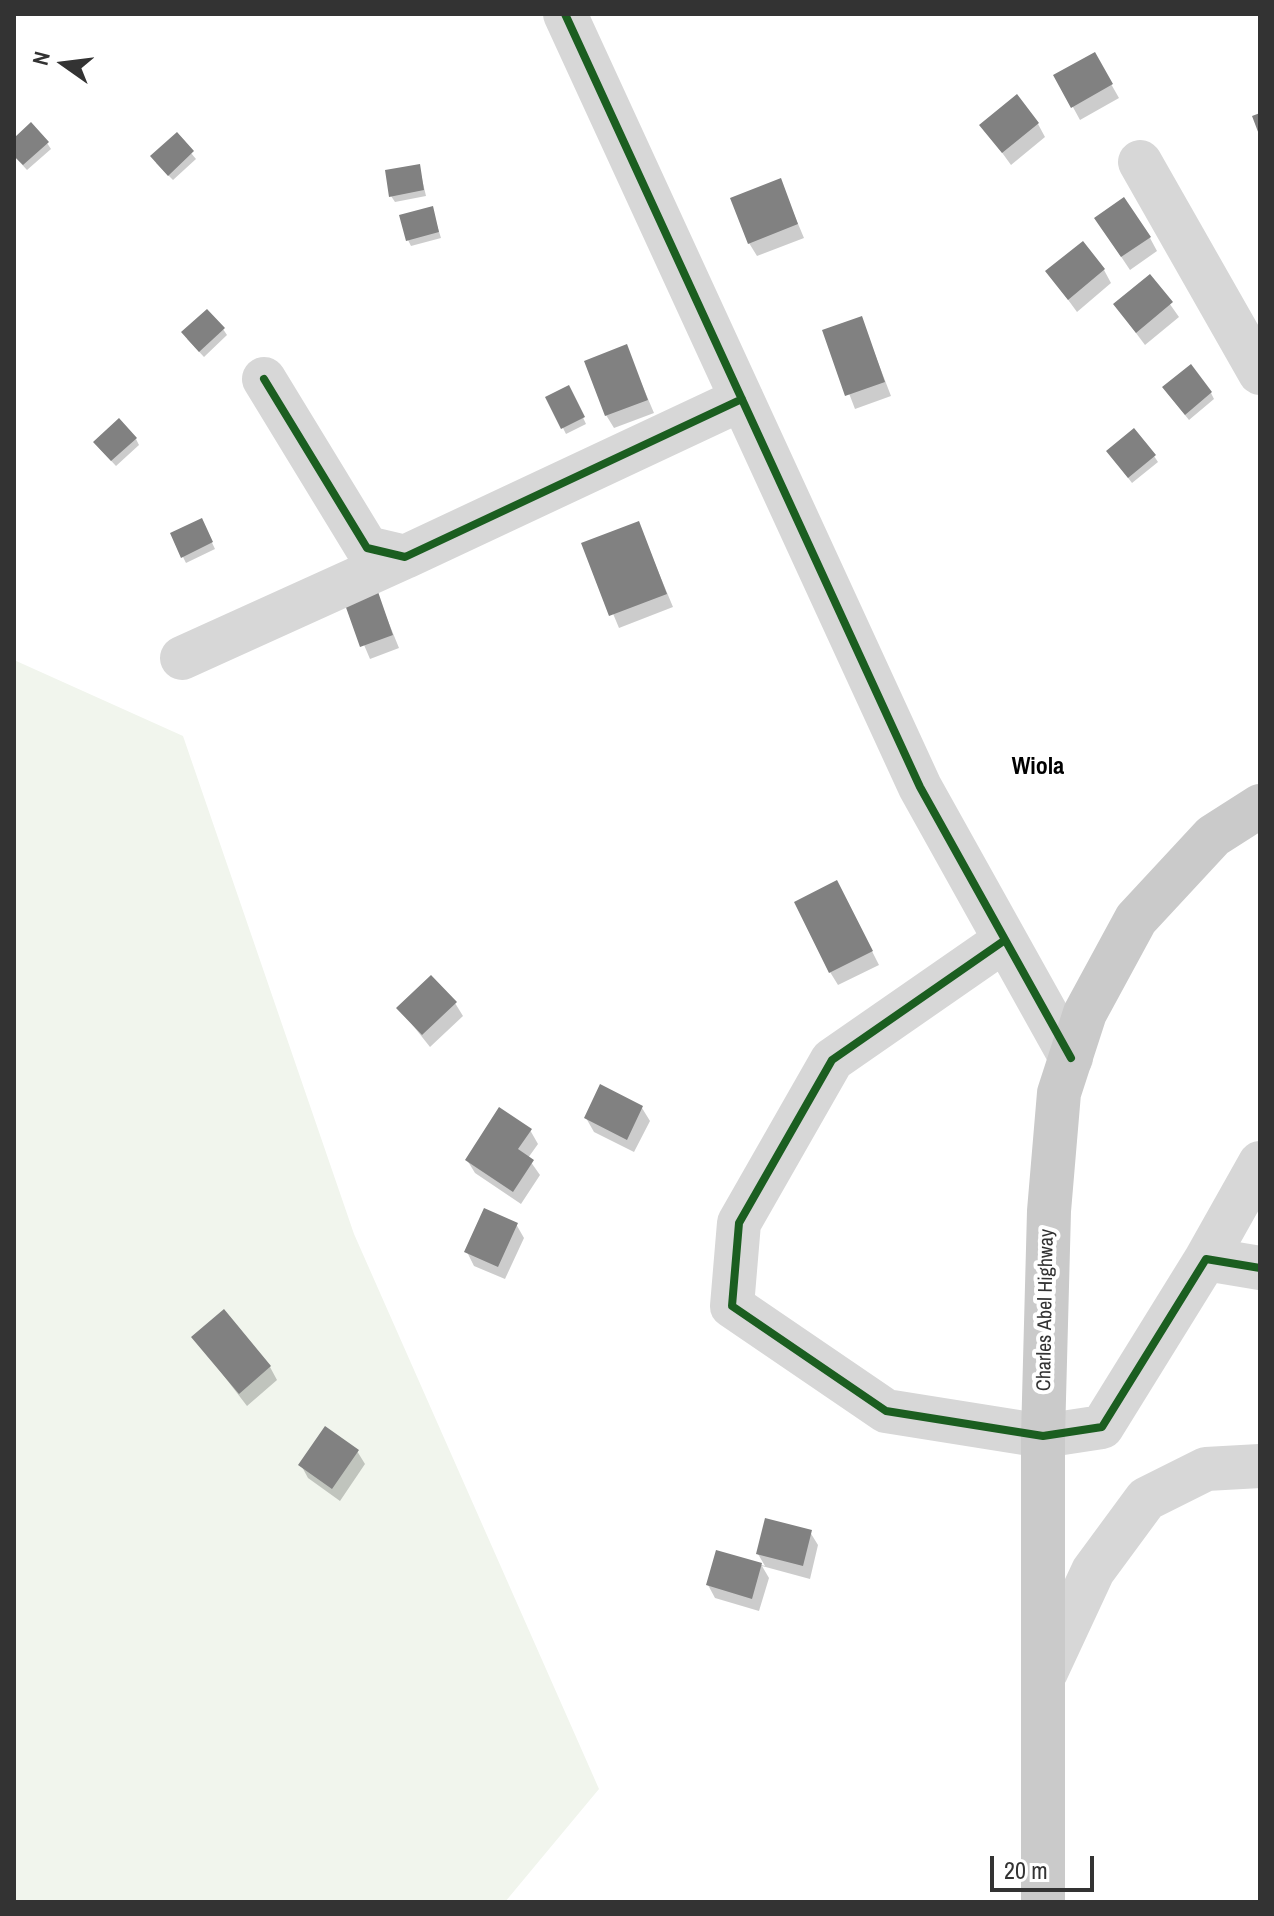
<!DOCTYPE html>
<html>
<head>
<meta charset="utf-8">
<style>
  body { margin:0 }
  #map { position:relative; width:1274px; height:1916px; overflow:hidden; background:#fff; font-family:"Archivo Narrow",sans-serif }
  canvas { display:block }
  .frame { position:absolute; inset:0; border:16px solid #333; pointer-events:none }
  .north { position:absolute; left:24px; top:24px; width:80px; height:80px; -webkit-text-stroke:6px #fff; paint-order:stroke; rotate:284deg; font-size:22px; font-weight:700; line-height:32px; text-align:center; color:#333 }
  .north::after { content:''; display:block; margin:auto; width:28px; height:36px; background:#333; clip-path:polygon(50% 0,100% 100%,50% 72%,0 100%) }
  .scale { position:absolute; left:990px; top:1856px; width:104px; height:36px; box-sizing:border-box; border:4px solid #333; border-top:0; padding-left:10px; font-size:24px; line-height:28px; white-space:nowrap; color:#333; -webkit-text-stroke:6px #fff; paint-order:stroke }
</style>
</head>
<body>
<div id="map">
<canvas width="1274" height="1916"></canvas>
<div class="frame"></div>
<div class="north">N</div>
<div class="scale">20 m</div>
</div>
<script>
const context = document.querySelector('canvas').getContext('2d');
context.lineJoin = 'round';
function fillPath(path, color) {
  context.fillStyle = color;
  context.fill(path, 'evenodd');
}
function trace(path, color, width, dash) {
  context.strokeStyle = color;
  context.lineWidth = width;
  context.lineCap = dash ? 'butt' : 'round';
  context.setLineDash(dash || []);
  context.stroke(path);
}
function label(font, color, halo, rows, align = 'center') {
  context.font = font + ' "Archivo Narrow",sans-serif';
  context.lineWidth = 8;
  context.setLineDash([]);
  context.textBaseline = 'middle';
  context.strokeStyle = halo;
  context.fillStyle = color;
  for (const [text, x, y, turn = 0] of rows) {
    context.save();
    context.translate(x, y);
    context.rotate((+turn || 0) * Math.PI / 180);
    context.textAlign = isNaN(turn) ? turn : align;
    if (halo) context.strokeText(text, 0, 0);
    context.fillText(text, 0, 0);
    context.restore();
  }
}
fillPath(new Path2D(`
  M14,660L183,736L354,1234L599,1789L505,1902H14Z`), '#f1f5ed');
fillPath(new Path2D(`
  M1094,54L1119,98L1080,120L1056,76Z
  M1038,124L1045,137L1011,165L982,125Z
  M176,135L196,159L173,180L156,163Z
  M14,141L47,143L51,149L27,170L14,156Z
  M419,166L426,196L395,202L391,196Z
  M780,181L804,238L757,256L749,243Z
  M432,209L441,238L411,246L408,240Z
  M1104,231L1150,238L1157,251L1130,270Z
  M1104,270L1111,283L1077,312L1047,271Z
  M1150,276L1179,317L1145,345L1115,305Z
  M861,318L891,396L855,409L825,331Z
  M223,329L227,335L204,357L187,339Z
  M626,347L654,413L614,428L606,415Z
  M1211,393L1214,399L1189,420L1168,394Z
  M572,394L586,424L566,434L563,428Z
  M136,439L139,445L116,466L99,448Z
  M1154,456L1158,462L1132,483L1112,457Z
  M638,523L673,607L619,628L584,544Z
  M204,526L215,549L186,563L183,557Z
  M375,589L399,648L370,659L345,600Z
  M844,896L879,965L838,985L830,972Z
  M455,1003L463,1016L430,1047L399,1008Z
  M642,1108L650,1121L634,1152L594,1132L586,1118Z
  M530,1130L538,1144L528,1158L540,1175L521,1204L475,1173L467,1160Z
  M516,1224L524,1238L505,1279L474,1266L467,1252Z
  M194,1337L270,1367L277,1380L247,1406Z
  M357,1451L365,1464L340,1501L308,1478L301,1465Z
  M810,1532L818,1545L810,1579L762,1566L769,1578L759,1611L715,1598L708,1585L717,1552L765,1566L758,1554Z`), '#0003');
fillPath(new Path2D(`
  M1095,52L1113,84L1071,108L1053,75Z
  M1017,94L1039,123L1002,153L979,125Z
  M1260,113V137L1252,116Z
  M31,122L49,142L23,165L14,156V138Z
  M177,132L194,151L168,176L150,156Z
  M420,164L424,190L389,197L385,170Z
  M781,178L798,224L748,244L730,198Z
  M1124,197L1151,237L1121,257L1094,218Z
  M433,206L439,232L406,241L399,215Z
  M1083,241L1105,269L1068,300L1045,271Z
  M1150,274L1173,302L1136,333L1113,304Z
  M207,309L225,328L199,352L181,332Z
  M862,316L885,382L845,396L822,330Z
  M627,344L648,400L605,416L584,361Z
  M1191,364L1212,392L1185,415L1162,387Z
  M569,385L585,417L561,429L545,397Z
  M119,418L137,438L111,461L93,442Z
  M1134,428L1156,455L1128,478L1106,451Z
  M202,518L213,542L181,558L170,533Z
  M639,521L667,594L609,616L581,543Z
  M376,586L393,635L360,647L343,599Z
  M837,880L873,951L829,973L794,902Z
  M431,975L457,1002L422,1035L396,1008Z
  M600,1084L643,1106L627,1140L584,1118Z
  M499,1107L532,1129L518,1149L534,1160L513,1192L465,1160Z
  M484,1208L518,1223L498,1267L464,1252Z
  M224,1309L271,1366L239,1394L191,1337Z
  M325,1426L359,1450L332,1489L298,1465Z
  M765,1518L812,1530L803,1566L756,1554Z
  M716,1550L762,1563L752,1599L706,1585Z`), '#818181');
trace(new Path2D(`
  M565,14L920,787L1071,1058
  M1140,162L1260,373
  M264,379L367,548L405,557L742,399
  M182,658L405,557
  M1005,940L832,1060L739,1223L732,1306L886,1411L1043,1436L1102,1427L1206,1259L1260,1268
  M1206,1259L1260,1163
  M1046,1672L1093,1571L1146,1499L1206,1469L1260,1466`), '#d7d7d7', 44);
trace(new Path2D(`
  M1043,1902V1436L1049,1211L1059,1093L1085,1013L1136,919L1213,836L1260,806`), '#cacaca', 44);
trace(new Path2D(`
  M565,14L920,787L1071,1058
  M264,379L367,548L405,557L742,399
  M1005,940L832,1060L739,1223L732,1306L886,1411L1043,1436L1102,1427L1206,1259L1260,1268`), '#1b5e20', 8);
label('20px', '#333', '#fff', [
  ["Charles Abel Highway",1046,1310,-89]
]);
label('bold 24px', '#000', '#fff', [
  ["Wiola",1038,768]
]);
</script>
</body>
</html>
